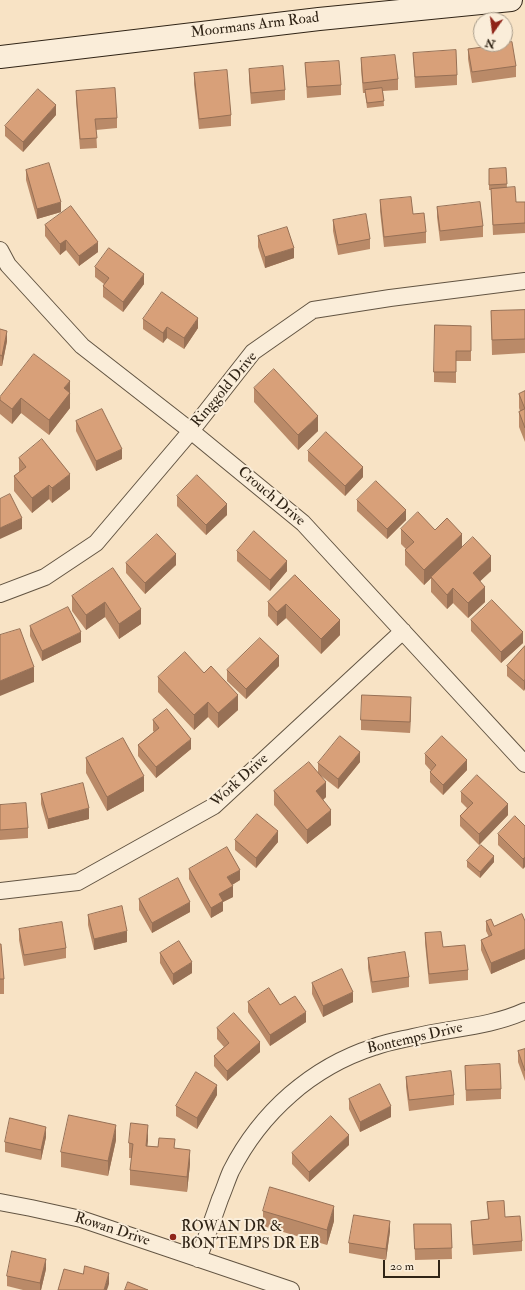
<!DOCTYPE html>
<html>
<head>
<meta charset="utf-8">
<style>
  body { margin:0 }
  #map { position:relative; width:525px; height:1290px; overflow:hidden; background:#f8e3c5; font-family:"IM FELL Double Pica",serif }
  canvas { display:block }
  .north { position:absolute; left:473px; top:12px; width:40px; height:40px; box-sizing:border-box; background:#faedd9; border:1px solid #a99d8b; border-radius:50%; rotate:194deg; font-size:11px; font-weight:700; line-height:16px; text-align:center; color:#302416 }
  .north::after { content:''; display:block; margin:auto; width:14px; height:18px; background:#8f2418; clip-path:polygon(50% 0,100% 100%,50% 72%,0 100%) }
  .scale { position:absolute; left:383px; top:1260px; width:57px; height:18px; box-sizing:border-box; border:2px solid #302416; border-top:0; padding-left:5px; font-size:12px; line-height:14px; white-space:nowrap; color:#302416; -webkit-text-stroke:3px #faedd9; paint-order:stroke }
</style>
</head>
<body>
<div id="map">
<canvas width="525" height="1290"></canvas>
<div class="north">N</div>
<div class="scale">20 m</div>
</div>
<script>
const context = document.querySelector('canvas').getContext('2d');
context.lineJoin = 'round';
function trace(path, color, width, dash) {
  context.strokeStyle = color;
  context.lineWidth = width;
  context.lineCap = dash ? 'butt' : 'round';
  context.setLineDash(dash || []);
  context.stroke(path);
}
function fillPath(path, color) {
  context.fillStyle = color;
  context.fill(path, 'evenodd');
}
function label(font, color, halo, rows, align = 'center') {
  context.font = font + ' "IM FELL Double Pica",serif';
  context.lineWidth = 4;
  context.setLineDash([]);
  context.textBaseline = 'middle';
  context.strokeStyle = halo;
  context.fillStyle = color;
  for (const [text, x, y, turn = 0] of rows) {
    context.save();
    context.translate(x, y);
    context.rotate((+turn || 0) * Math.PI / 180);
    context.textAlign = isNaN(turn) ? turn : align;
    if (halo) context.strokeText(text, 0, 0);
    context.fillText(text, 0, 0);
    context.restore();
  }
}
const street = new Path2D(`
  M0,250L8,265L82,346L191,431L303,523L525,764
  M0,594L45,577L96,543L191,431L253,352L313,310L390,298L525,281
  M0,891L78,882L214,806L403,631
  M0,1202L31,1208L81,1219L291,1290
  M198,1259C206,1239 213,1219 220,1199C224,1190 227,1180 231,1171C261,1112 312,1067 374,1047C387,1042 400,1040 413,1037C450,1028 490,1027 525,1011`);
const secondary = new Path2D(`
  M0,57L319,19L511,0`);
trace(street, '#625442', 18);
trace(secondary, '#302416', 24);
trace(street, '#faedd9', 16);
trace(secondary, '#faedd9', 22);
fillPath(new Path2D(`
  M468,49L516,66V77L472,83L468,59Z
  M413,53L457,75V85L415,88Z
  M361,58L398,79V90L383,91L384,106L367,108L365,93H363L361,69Z
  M305,63L341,85V95L307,98Z
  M249,69L285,90V100L251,104L249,80Z
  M194,73L231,115V126L199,129L194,84Z
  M76,91L117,118V128L96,130L97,148L80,149L76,101Z
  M56,115L23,152L5,136V126Z
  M506,168L507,188L516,202H525V233L493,235L491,190H489V175Z
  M26,170L61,212L37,219L26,180Z
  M380,200L413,214L426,232V243L384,247L380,211Z
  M437,207L483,226V237L440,241L437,217Z
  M333,220L370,239V249L338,255L333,231Z
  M45,225L98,252L79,266L66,250L60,255L45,236Z
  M258,236L294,258L265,268L258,247Z
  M95,267L144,284L123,312L103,297V286L104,284L95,277Z
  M525,310V353L492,355L491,311Z
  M143,319L198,328L184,349L167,338L163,343L143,329Z
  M471,326V361H456V383L434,382V372Z
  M0,329L7,341L2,366H0Z
  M254,388L318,431L298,450L254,402Z
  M525,391V442L519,427V412L520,411L519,408V394Z
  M70,393V408L49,435L21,413L12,424L0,414V397Z
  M76,421L122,459L96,471L76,431Z
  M308,451L363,477L345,496L308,461Z
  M19,458L70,489L52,503L49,499L32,513L14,491V476L19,472Z
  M177,496L227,515L206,535L177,506Z
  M357,500L406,520L387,539L357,511Z
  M401,529L435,530L462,548L491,571L480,581L485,602L468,618L453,603L447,609L431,592V578L424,585L405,565V550L406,549L401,544Z
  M237,551L287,571L270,591L237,561Z
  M126,563L176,565L145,594L126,573Z
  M295,575L340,635L321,654L286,618L277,626L268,616V602Z
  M72,596L141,609V624L119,639L105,617L86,630L72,611Z
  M471,620L523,643L501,663L471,631Z
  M30,626L81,642L42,661L30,636Z
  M525,646L524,691L507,676V666Z
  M279,666L246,699L227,681V670Z
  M158,677L238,710L218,728L208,717L194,730L158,692Z
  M411,708L410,733L361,730V720Z
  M153,720L191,749L156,778L138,756V745L154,732L153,731Z
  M425,754L467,770L443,795L430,782V772L431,771L425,764Z
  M86,758L144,791L107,811L86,773Z
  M360,762L338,789L320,775L326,797L323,800L331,825L307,844L274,805V791L318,772V763Z
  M461,792L508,815L479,845L460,826V816L467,808L461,802Z
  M41,794L89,819L48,829L41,804Z
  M0,805L28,828V838L0,840Z
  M525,826L523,869L498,845V834Z
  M235,840L278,842L256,868L235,850Z
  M467,861L494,862L480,878L467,867Z
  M189,869L240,880L232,885L233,897L223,902V911L211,918L189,879Z
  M139,899L190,912L152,933L139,910Z
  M88,915L127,942L94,950L88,925Z
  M486,921L494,926L525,921V959L491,974L481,950V940L489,937L486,931Z
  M19,929L66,948V958L24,966L19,940Z
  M425,933L443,947L468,970V980L429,984L425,943Z
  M0,944L4,979V994H0Z
  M160,953L192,973L173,985L160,963Z
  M368,958L409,977V987L372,993L368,968Z
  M312,983L353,1002L323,1017L312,994Z
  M248,1002L306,1022L270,1046L248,1012Z
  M217,1028L260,1052L227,1081L214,1066V1056L224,1047L217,1039Z
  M525,1049V1081L518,1062V1051Z
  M465,1066L501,1089V1099L466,1101Z
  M406,1077L454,1095V1105L409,1111L406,1087Z
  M217,1095L197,1129L176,1116V1106Z
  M349,1099L391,1117L360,1132L349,1109Z
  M46,1137L41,1160L5,1152V1142Z
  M116,1140L108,1176L61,1167V1152Z
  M148,1140L147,1146L175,1148L190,1164L187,1192L130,1185V1170L132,1158H129V1143Z
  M349,1145L309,1182L292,1164V1153Z
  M487,1202L505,1217L522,1241V1251L473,1255L471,1231V1221L488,1219Z
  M263,1211L334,1221L327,1245L263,1226Z
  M414,1224H451L452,1259L415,1260Z
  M390,1231L386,1260L349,1253V1243Z
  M46,1269L41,1290H23L7,1286V1276Z`), '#ba8a68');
fillPath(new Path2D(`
  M56,105V115L23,152V142Z
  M61,202V212L37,219V209Z
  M66,240V250L60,255V244Z
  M98,242V252L79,266V256Z
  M294,248V258L265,268V257Z
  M144,274V284L123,312V302Z
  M198,318V328L184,349V338Z
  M167,327V338L163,343V333Z
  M7,331V341L2,366V356Z
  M70,381V408L49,435V420L64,388Z
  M21,398V413L12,424V409Z
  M318,416V431L298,450V435Z
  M122,449V459L96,471V461Z
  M363,467V477L345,496V486Z
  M70,474V489L52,503V488Z
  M49,485V499L32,513V498Z
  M227,504V515L206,535V525Z
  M406,510V520L387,539V529Z
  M22,518V529L0,539V528Z
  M462,534V548L424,585V570Z
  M176,554V565L145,594V583Z
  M491,556V571L473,588V573Z
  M287,561V571L270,591V580Z
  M485,587V602L468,618V603Z
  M453,588V603L447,609V595Z
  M105,602V617L86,630V615Z
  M286,604V618L277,626V612Z
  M141,609V624L119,639V624Z
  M340,620V635L321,654V639Z
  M81,632V642L42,661V651Z
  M523,632V643L501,663V652Z
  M279,656V666L246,699V689Z
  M34,667V682L0,696V681Z
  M525,679V689L524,691V681Z
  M238,695V710L218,728V713Z
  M411,697V708L410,733V722Z
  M208,702V717L194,730V715Z
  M191,739V749L156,778V767Z
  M360,752V762L338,789V779Z
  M467,760V770L443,795V785Z
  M144,776V791L107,811V797Z
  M326,782V797L316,806V791Z
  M508,804V815L479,845V834Z
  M89,808V819L48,829V819Z
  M331,810V825L307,844V830Z
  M278,831V842L256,868V858Z
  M494,856V862L480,878V872Z
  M525,857V867L523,869V859Z
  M240,870V880L227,888V877Z
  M233,886V897L223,902V911L211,918V908L219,894Z
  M190,902V912L152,933V923Z
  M127,931V942L94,950V939Z
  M525,949V959L491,974V963Z
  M192,962V973L173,985V974Z
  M353,992V1002L323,1017V1006Z
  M306,1012V1022L270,1046V1035Z
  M260,1042V1052L227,1081V1071Z
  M217,1085V1095L197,1129V1118Z
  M391,1106V1117L360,1132V1122Z
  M116,1125V1140L108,1176V1161Z
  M148,1125V1140L146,1160V1146Z
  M46,1127V1137L41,1160V1150Z
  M349,1135V1145L309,1182V1172Z
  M190,1150V1164L187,1192V1177Z
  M334,1206V1221L327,1245V1230Z
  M390,1221V1231L386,1260V1249Z
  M46,1259V1269L41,1290H40V1283Z
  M109,1273V1284L107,1290H104Z`), '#977055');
const building = new Path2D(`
  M512,42L516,66L472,72L468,49L505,44V43Z
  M456,50L457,75L415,77L413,53Z
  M395,55L398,79L363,83L361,58Z
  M339,61L341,85L307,87L305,63Z
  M283,66L285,90L251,93L249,69Z
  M227,70L231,115L199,119L194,73Z
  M115,88L117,118L95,119L97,138L80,139L76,91Z
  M382,88L384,101L367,103L365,90Z
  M38,89L56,105L23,142L5,126Z
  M49,163L61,202L37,209L26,170Z
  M506,168L507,184L489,185V169Z
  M515,187L516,202H525V223L493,225L491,189Z
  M411,197L413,214L424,213L426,232L384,237L380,200Z
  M480,202L483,226L440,231L437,207Z
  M71,206L98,242L79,256L66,240L60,244L45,225Z
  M366,214L370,239L338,245L333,220Z
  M287,227L294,248L265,257L258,236Z
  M109,248L144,274L123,302L103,286L109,278L95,267Z
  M162,292L198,318L184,338L167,327L163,333L143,319Z
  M525,310V339L492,340L491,311Z
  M435,325L471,326V351H456V372H434Z
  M0,329L7,331L2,356L0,355Z
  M34,354L70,381L64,388L70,393L49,420L21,398L12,409L0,400V397Z
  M274,369L318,416L298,435L254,388Z
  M525,391V409L519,394Z
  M102,409L122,449L96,461L76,421Z
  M525,409V428L519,412Z
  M326,432L363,467L345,486L308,451Z
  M42,439L70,474L52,488L49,485L32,498L14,476L26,467L19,458Z
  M197,475L227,504L206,525L177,496Z
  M376,481L406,510L387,529L357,500Z
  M10,494L22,518L0,528V499Z
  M418,512L435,530L447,518L462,534L424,570L405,550L414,542L401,529Z
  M254,531L287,561L270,580L237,551Z
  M157,534L176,554L145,583L126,563Z
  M473,537L491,556L473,573L485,587L468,603L453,588L447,595L431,577Z
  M113,568L141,609L119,624L105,602L86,615L72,596Z
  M295,575L340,620L321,639L286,604L277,612L268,602Z
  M492,600L523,632L501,652L471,620Z
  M68,607L81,632L42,651L30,626Z
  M20,629L34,667L0,681V635Z
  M260,638L279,656L246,689L227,670Z
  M525,646V679L524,681L507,666Z
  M185,652L204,673L211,666L238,695L218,713L208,702L194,715L158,677Z
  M362,695L411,697L410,722L361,720Z
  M167,709L191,739L156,767L138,745L159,728L153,720Z
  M340,736L360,752L338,779L318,763Z
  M442,736L467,760L443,785L430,772L436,765L425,754Z
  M123,738L144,776L107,797L86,758Z
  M309,762L326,782L316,791L331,810L307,830L274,791Z
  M477,775L508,804L479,834L460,816L473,803L461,792Z
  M83,783L89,808L48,819L41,794Z
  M26,803L28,828L0,830V805Z
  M257,814L278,831L256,858L235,840Z
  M515,816L525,826V857L523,859L498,834Z
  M481,845L494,856L480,872L467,861Z
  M227,847L240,870L227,877L233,886L219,894L223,901L211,908L189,869Z
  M178,878L190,902L152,923L139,899Z
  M122,906L127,931L94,939L88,915Z
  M522,914L525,921V949L491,963L481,940L492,935L486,921L491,919L494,926Z
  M62,922L66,948L24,955L19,929Z
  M441,932L443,947L465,945L468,970L429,974L425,933Z
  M179,941L192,962L173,974L160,953Z
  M0,944H1L4,979H0Z
  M405,952L409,977L372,982L368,958Z
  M342,969L353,992L323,1006L312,983Z
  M269,988L280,1005L295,996L306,1012L270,1035L248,1002Z
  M234,1013L260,1042L227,1071L214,1056L229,1043L217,1028Z
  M525,1049V1071L518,1051Z
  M500,1064L501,1089L466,1090L465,1066Z
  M451,1071L454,1095L409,1100L406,1077Z
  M196,1072L217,1085L197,1118L176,1106Z
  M380,1084L391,1106L360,1122L349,1099Z
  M69,1115L116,1125L108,1161L61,1152Z
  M331,1116L349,1135L309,1172L292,1153Z
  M10,1118L46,1127L41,1150L5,1142Z
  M131,1123L148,1125L146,1146L158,1147L159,1138L175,1139L174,1148L190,1150L187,1177L130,1170L133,1144L129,1143Z
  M270,1187L334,1206L327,1230L263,1211Z
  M504,1201L505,1217L520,1216L522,1241L473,1245L471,1221L489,1219L487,1202Z
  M354,1215L390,1221L386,1249L349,1243Z
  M414,1224H451L452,1248L415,1249Z
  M12,1251L46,1259L40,1283L7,1276Z
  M85,1266L109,1273L104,1290H58L64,1269L83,1274Z
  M128,1282L148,1290H125Z`);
fillPath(building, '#d8a079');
trace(building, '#977055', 1);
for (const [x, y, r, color] of [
  [173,1237,4,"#8f2418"]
]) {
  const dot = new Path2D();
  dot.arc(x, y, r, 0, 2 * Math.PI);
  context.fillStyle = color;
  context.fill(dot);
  trace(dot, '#faedd9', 1.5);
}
label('15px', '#302416', '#faedd9', [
  ["Moormans Arm Road",255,26,-7],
  ["Ringgold Drive",225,390,-50],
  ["Crouch Drive",271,497,40],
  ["Work Drive",240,781,-42],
  ["Bontemps Drive",415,1039,-13],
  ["Rowan Drive",112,1230,18]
]);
label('15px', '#302416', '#faedd9', [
  ["ROWAN DR &",181,1228],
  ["BONTEMPS DR EB",181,1245]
], 'left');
</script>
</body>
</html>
